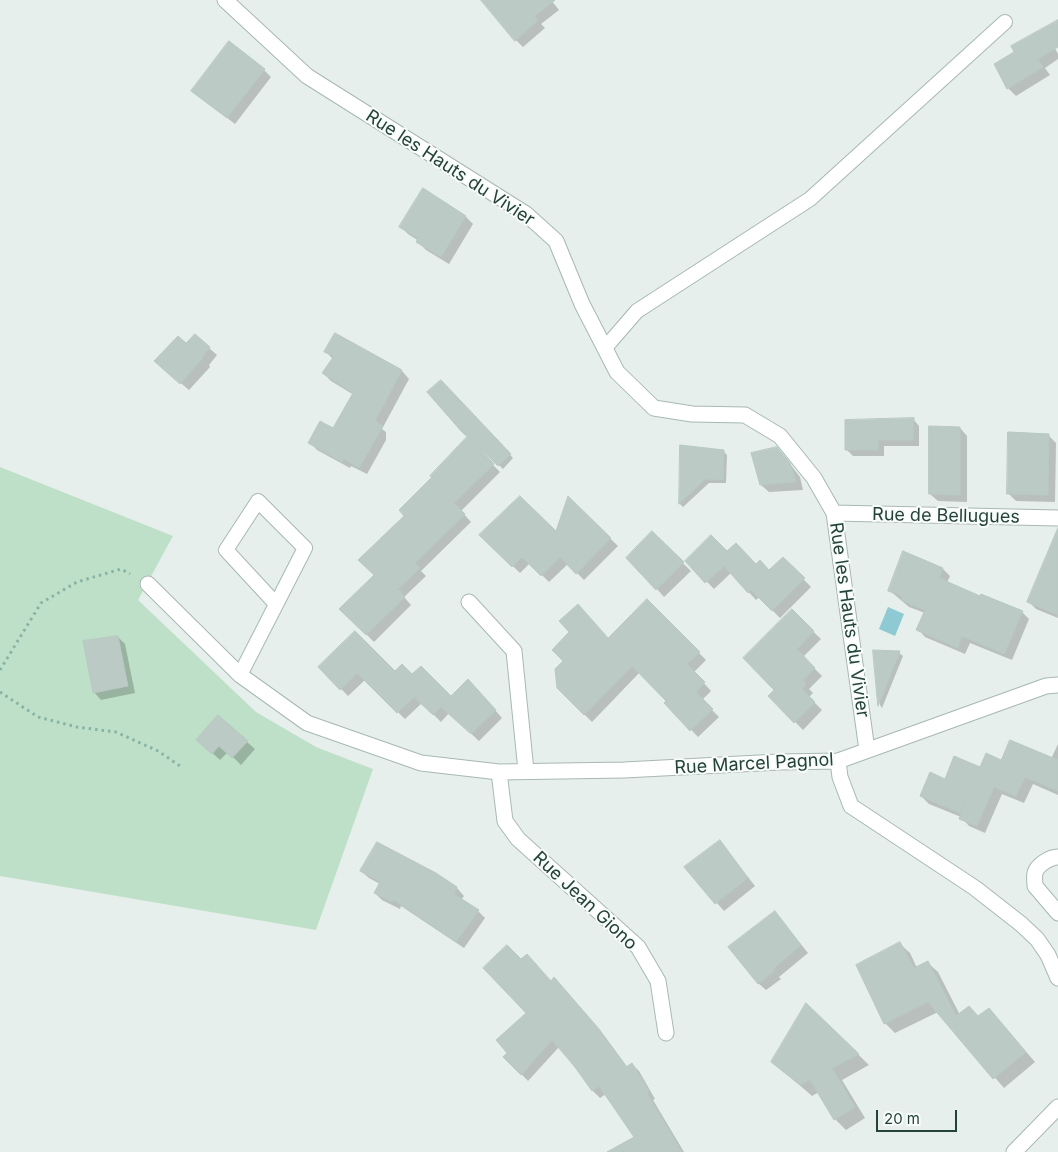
<!DOCTYPE html>
<html>
<head>
<meta charset="utf-8">
<style>
  body { margin:0 }
  #map { position:relative; width:1058px; height:1152px; overflow:hidden; background:#e6efeb; font-family:Inter,sans-serif }
  canvas { display:block }
  .scale { position:absolute; left:876px; top:1110px; width:81px; height:22px; box-sizing:border-box; border:2px solid #24423a; border-top:0; padding-left:6px; font-size:15px; line-height:18px; white-space:nowrap; color:#24423a; -webkit-text-stroke:4px #f7fbf9; paint-order:stroke }
</style>
</head>
<body>
<div id="map">
<canvas width="1058" height="1152"></canvas>
<div class="scale">20 m</div>
</div>
<script>
const context = document.querySelector('canvas').getContext('2d');
context.lineJoin = 'round';
function fillPath(path, color) {
  context.fillStyle = color;
  context.fill(path, 'evenodd');
}
function trace(path, color, width, dash) {
  context.strokeStyle = color;
  context.lineWidth = width;
  context.lineCap = dash ? 'butt' : 'round';
  context.setLineDash(dash || []);
  context.stroke(path);
}
function label(font, color, halo, rows, align = 'center') {
  context.font = font + ' Inter,sans-serif';
  context.lineWidth = 4;
  context.setLineDash([]);
  context.textBaseline = 'middle';
  context.strokeStyle = halo;
  context.fillStyle = color;
  for (const [text, x, y, turn = 0] of rows) {
    context.save();
    context.translate(x, y);
    context.rotate((+turn || 0) * Math.PI / 180);
    context.textAlign = isNaN(turn) ? turn : align;
    if (halo) context.strokeText(text, 0, 0);
    context.fillText(text, 0, 0);
    context.restore();
  }
}
fillPath(new Path2D(`
  M0,467L173,536L138,600L256,712L316,747L373,769L316,930L0,876Z`), '#bfe0c8');
fillPath(new Path2D(`
  M888,607L904,614L895,636L879,629Z`), '#8ec9d4');
fillPath(new Path2D(`
  M518,0H551L559,10L541,24L545,28L523,47L516,40Z
  M1049,38L1058,54V59L1045,68L1050,75L1016,96L1008,88Z
  M264,70L271,77L235,124L192,91Z
  M465,216L473,224L449,264L426,250L418,242L419,241L408,234L400,226Z
  M336,334L402,371L409,379L382,429L386,432V440L367,474L351,466L350,468L317,450L310,442L333,430L354,395L331,381L323,373L333,359L326,352Z
  M186,345L209,348L217,355L209,365L210,367L189,390L155,361Z
  M441,382L513,458L503,469L462,430Z
  M913,419L919,426V446H884V456H853L847,450Z
  M960,428L967,436V502L938,501L930,494Z
  M1048,435L1056,443L1055,502L1016,501L1008,493Z
  M467,439L500,472L461,511L471,522L421,571L426,576L404,597L411,605L374,642L341,609L375,575L406,516L433,477Z
  M682,446L723,451L727,455L726,483H709L683,507L680,504Z
  M784,456L800,477L803,490L769,492L761,485Z
  M569,499L618,546L584,580L568,564L549,582L530,563L520,573L481,535L557,533Z
  M652,533L691,571L664,597L657,589Z
  M727,553L770,571L783,558L811,587L780,618L759,597L756,600L731,573L714,589L687,561Z
  M1058,562V618L1036,609L1028,601Z
  M943,569L950,576L947,583L981,597L1022,612L1029,619L1012,660L970,643L965,654L925,637L918,629L925,613L909,607L889,590Z
  M647,601L706,660L694,672L711,691L702,700L719,717L698,737L666,703L668,701L640,672L592,722L558,688Z
  M792,611L821,639L803,657L822,676L809,689L813,693L809,697L822,710L803,730L770,696L776,690Z
  M118,637L125,644L135,693L101,700L94,692Z
  M874,651L899,653L903,656L882,708L880,705Z
  M320,667L412,676L451,698L479,692L502,718L479,741L449,713L441,722L422,703L405,719L365,680L348,696Z
  M247,742L255,749L241,765L228,752L220,760L206,747Z
  M1058,744V795L1033,784L1024,803L1002,794L985,833L969,826L961,817L929,804L921,796L946,781L1001,761L1051,759Z
  M720,842L755,886L724,911L686,868Z
  M361,871L435,874L457,888L464,896L461,900L478,911L485,918L464,948L401,906L400,909L382,900L375,893L380,884L369,878Z
  M775,912L808,953L779,977L781,979L766,990L758,983Z
  M900,944L910,953L917,968L928,963L938,972L960,1015L979,1017L989,1009L1035,1062L1004,1088L938,1012L895,1033L885,1023Z
  M521,961L551,982L561,986L606,1038L628,1068L632,1064L639,1071L655,1099L653,1100L684,1152H635V1137L606,1094L600,1098L593,1091L559,1047L528,1081L505,1057L508,1053L528,1013Z
  M807,1005L869,1065L842,1080L865,1118L846,1130L835,1119L819,1092L812,1096L773,1062Z`), '#0003');
const building = new Path2D(`
  M481,0H555L535,16L538,20L515,41Z
  M1058,20V47L1038,59L1043,67L1007,89L994,64L1014,52L1011,46Z
  M229,41L265,69L227,118L191,91Z
  M423,188L466,216L441,257L416,242L418,238L399,227Z
  M335,333L402,370L375,421L383,426L359,468L344,459L342,462L308,443L320,421L333,428L353,393L322,373L334,356L324,352Z
  M195,334L210,347L202,357L203,358L180,384L154,361L178,336L186,343Z
  M441,380L511,454L498,466L461,431L427,392Z
  M914,418L913,440H878V450H845V420Z
  M929,426L960,427V495L929,494Z
  M1008,432L1049,434L1048,495L1007,494Z
  M467,437L494,464L454,503L465,514L415,563L420,568L398,589L405,597L366,635L339,609L374,575L358,560L404,516L399,510L432,477L430,476Z
  M680,445L724,450L723,480L705,479L679,504Z
  M777,447L790,463L796,482L760,485L751,453Z
  M520,496L556,531L568,496L611,538L576,574L560,557L541,576L522,557L512,567L479,535Z
  M1058,528V615L1027,602Z
  M652,531L684,562L656,590L626,558Z
  M711,535L727,551L736,543L756,564L760,560L769,570L783,557L805,578L772,611L751,590L748,593L724,566L705,583L685,561Z
  M903,551L943,568L939,578L980,596L981,594L1023,611L1004,654L962,636L958,648L916,630L925,610L901,600L902,596L888,591Z
  M647,599L700,652L687,664L705,682L696,692L713,709L690,731L664,703L666,701L632,666L584,715L557,688L555,669L563,661L552,650L569,632L559,621L578,604L608,638Z
  M792,609L814,631L797,649L815,668L803,680L806,685L802,689L815,702L794,723L768,696L774,690L743,658Z
  M355,631L395,671L402,664L412,674L421,666L451,696L468,679L496,710L471,734L441,707L433,715L414,697L397,713L357,673L340,690L318,667Z
  M118,636L128,686L93,693L83,641Z
  M873,650L900,651L878,706Z
  M218,715L248,741L232,758L219,746L212,754L196,740Z
  M1010,740L1058,760V791L1025,777L1016,796L994,787L977,826L959,819L969,794L960,813L920,796L930,772L945,779L954,756L980,767L986,753L1001,760Z
  M720,840L748,878L715,904L684,867Z
  M377,842L436,873L457,887L454,894L479,910L456,942L394,900L392,902L374,893L380,882L360,871Z
  M775,911L801,945L773,969L774,971L758,984L728,947Z
  M900,942L914,968L928,961L956,1016L969,1006L978,1016L989,1008L1026,1052L993,1079L928,1002L884,1024L856,965Z
  M507,945L521,959L527,954L551,981L554,977L599,1029L626,1067L632,1063L649,1091L647,1093L682,1152H607L634,1137L599,1086L592,1091L575,1067L552,1040L521,1075L503,1057L507,1053L496,1040L526,1013L483,968Z
  M806,1003L859,1054L832,1068L855,1107L834,1120L810,1080L800,1085L771,1062Z`);
fillPath(building, '#bbcac4');
trace(building, '#b8c9c2', 1);
const lane = new Path2D(`
  M605,348L637,311L810,199L1005,22
  M240,675L305,548L258,501L226,550L276,604`);
const street = new Path2D(`
  M225,0L307,76L526,214L556,241L582,304L617,372L654,408L692,414L745,415L780,436L814,478L834,513L867,750
  M834,513L1058,518
  M148,584L240,675L307,723L421,763L499,772L624,770L779,762L838,761L1046,686L1058,685
  M469,602L514,651L526,771
  M838,761L840,777L851,806L975,888L1021,924L1037,939L1048,955L1058,978
  M499,772L505,821L518,839L638,947L658,981L666,1033
  M1058,857C1050,857 1037,865 1035,873C1034,877 1035,882 1035,886L1058,913
  M1014,1152L1058,1107`);
trace(lane, '#a8b8b2', 16);
trace(street, '#a8b8b2', 17);
trace(new Path2D(`
  M0,670L41,603L77,582L121,569L130,574
  M0,692L38,717L77,727L116,732L158,751L183,768`), '#86b3a5', 3, [2.5, 4]);
trace(lane, '#fff', 14);
trace(street, '#fff', 15);
label('18px', '#24423a', '#f7fbf9', [
  ["Rue les Hauts du Vivier",450,168,33],
  ["Rue de Bellugues",946,516,1],
  ["Rue les Hauts du Vivier",849,620,82],
  ["Rue Marcel Pagnol",754,764,-3],
  ["Rue Jean Giono",585,901,43]
]);
</script>
</body>
</html>
